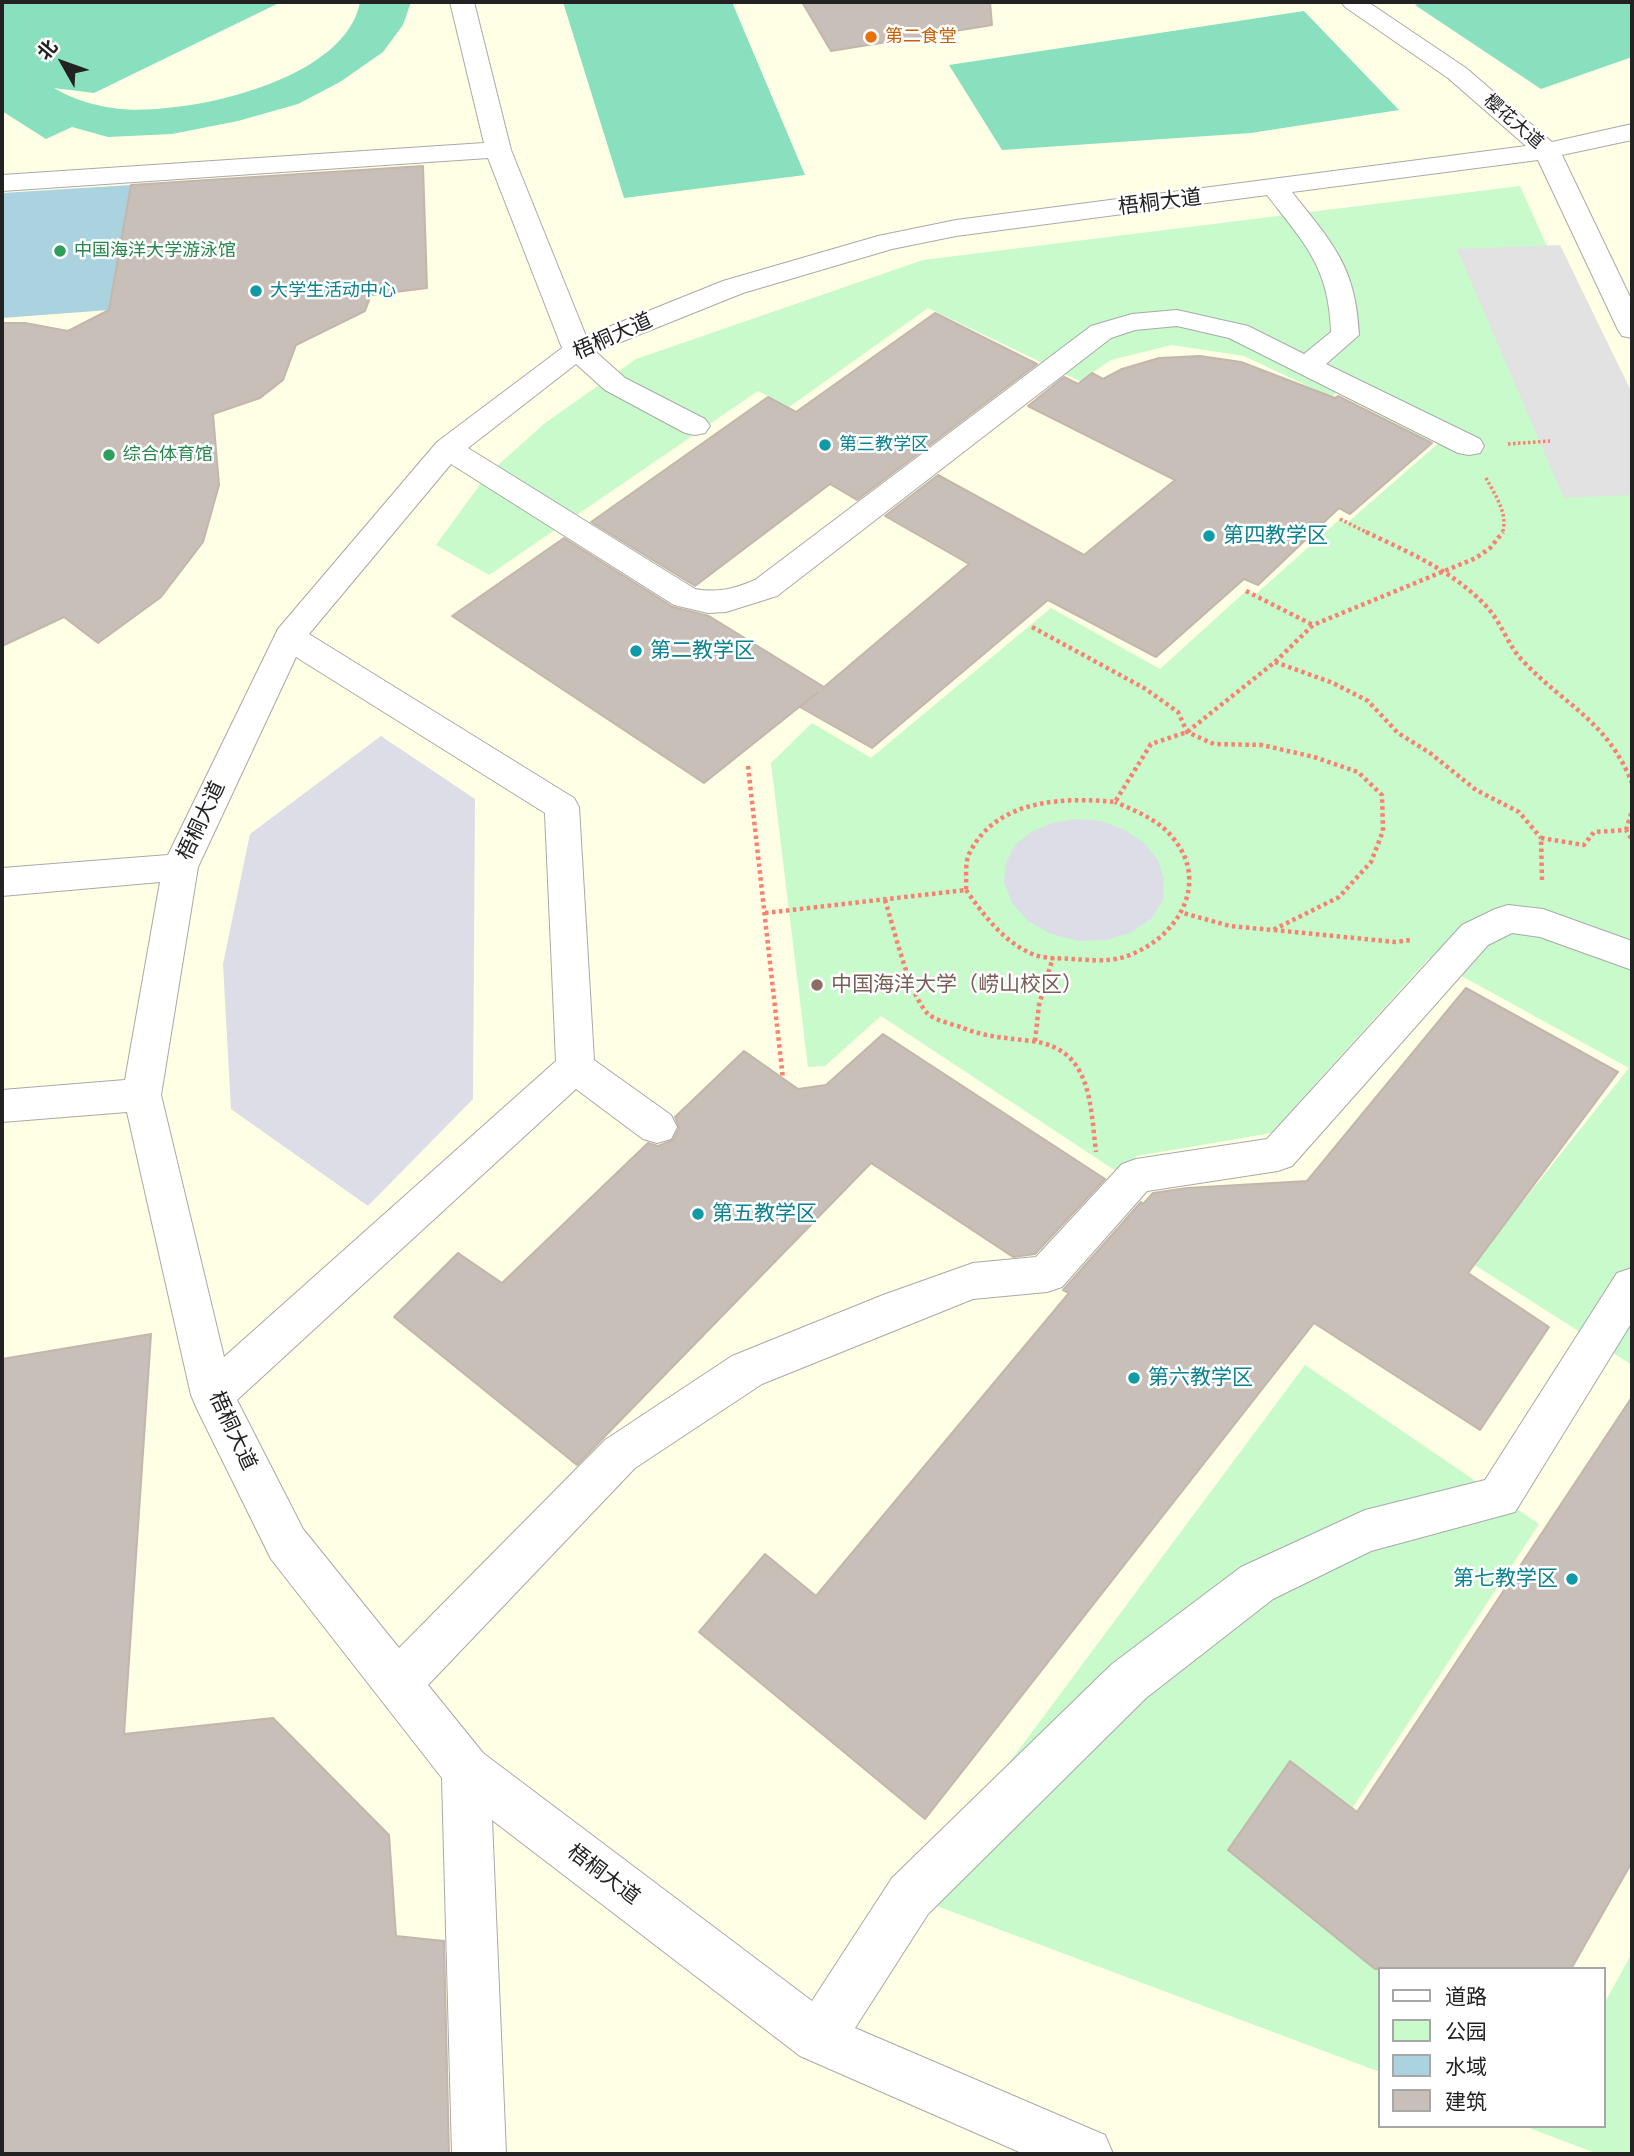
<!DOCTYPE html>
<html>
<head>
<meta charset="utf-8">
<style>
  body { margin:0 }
  #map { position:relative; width:1634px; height:2156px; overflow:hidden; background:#f2efe9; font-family:"Archivo Narrow","Noto Sans SC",sans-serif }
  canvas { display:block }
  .frame { position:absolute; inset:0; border:4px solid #222; pointer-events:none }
  .legend { position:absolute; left:1378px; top:1967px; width:228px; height:161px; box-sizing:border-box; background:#fff; border:2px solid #a7a7a7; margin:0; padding:9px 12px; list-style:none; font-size:21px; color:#222 }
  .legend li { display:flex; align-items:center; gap:14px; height:35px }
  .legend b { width:35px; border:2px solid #a7a7a7 }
  .north { position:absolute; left:28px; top:28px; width:70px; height:70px; -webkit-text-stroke:5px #fff; paint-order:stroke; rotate:310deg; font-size:19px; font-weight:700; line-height:28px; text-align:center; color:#222 }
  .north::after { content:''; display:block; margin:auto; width:24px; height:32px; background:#222; clip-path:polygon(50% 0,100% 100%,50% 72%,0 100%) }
</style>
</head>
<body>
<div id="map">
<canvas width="1634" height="2156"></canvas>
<div class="frame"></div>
<ul class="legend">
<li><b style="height:9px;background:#fff"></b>道路</li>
<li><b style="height:19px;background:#c8facc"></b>公园</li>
<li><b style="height:19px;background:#aad3df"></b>水域</li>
<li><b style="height:19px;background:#c7bfb8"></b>建筑</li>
</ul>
<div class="north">北</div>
</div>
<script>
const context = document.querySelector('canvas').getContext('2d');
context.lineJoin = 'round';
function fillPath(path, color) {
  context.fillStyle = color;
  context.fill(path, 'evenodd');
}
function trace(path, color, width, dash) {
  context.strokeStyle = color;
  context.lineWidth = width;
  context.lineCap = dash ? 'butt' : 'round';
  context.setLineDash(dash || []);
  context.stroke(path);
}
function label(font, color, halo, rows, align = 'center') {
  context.font = font + ' "Archivo Narrow","Noto Sans SC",sans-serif';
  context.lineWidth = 5;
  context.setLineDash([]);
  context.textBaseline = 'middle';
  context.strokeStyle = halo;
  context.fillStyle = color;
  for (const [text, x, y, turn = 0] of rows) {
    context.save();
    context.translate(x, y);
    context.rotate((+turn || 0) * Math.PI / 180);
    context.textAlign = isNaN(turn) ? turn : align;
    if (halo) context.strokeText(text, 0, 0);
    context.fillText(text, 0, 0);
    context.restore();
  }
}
fillPath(new Path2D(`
  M2,2H1632V2154H2ZM1380,1969H1604V2126H1380Z`), '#ffffe5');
fillPath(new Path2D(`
  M1520,186L1632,436V1365L1473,1264L1629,1068L1429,958L1271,1133L1137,1156L1119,1173L881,1016L825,1066L808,1067L771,763L812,723L871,758L1051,608L1160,669L1246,591L1255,595L1340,519L1347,523L1441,441L1337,392L1331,397L1244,356L1172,345L1111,360L1080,381L928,308L789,407L758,391L489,575L436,545L487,475L545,423L636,359L923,260Z
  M1305,1365L1539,1524L1303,1883L1380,1969V2072L910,1896Z
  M1632,1953V2154H1598L1524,2126H1604V2004Z`), '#c8facc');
fillPath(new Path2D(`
  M2,2H281L94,93L54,88C74,100 96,106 120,109C188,115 346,81 360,2H411L403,25L383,52L340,82L298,104L238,121L172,134L108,137L72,127L46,139L2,111Z
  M563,2H732L805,175L624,198Z
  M1424,2H1632V57L1541,89L1415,5Z
  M1304,11L1399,110L1251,133L1002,150L949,65Z`), '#88e0be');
fillPath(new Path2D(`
  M1560,245L1632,393V495L1564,498L1457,249Z`), '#e2e2e2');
fillPath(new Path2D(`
  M381,736L475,799L473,1099L368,1206L231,1109L223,964L250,834Z
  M1076,819L1101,821L1125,830L1144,843L1158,860L1164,879L1163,900L1152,918L1132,932L1107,940L1078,941L1051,934L1028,921L1012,903L1004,882L1006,863L1015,845L1031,832L1052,823Z`), '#dddde8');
fillPath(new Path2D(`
  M131,185L109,310L2,318V193Z`), '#aad3df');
const building = new Path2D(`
  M802,2H990L992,25L831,51Z
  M423,166L427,288L371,295L365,311L296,345L283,380L260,398L213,414L219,485L203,542L161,597L98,643L64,617L2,646V323H25L68,331L109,310L131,185Z
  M935,313L1037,364L857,500L830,484L695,586L591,522L768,397L796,412Z
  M1200,356L1241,362L1335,398L1338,396L1432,443L1350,514L1339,508L1258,585L1244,579L1156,657L1048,600L872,748L800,707L818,692L704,783L452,616L564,538L673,607L709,616L824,687L969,564L885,516L938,475L1084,555L1175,480L1028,406L1064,377L1078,384L1092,373L1103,379L1122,369L1159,358Z
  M1466,988L1618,1072L1468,1273L1549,1327L1480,1430L1314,1323L925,1819L699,1632L765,1554L816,1596L1069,1293L1063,1290L1141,1202L1143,1204L1153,1193L1187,1188L1307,1181Z
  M883,1034L1105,1179L1035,1254L1013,1257L871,1163L577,1465L394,1317L458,1253L502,1283L648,1143L658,1146L673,1140L679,1128L675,1117L744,1051L798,1089L826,1085Z
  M151,1334L124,1734L273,1718L389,1835L396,1936L444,1941L449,2154H2V1359Z
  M1632,1397V1862L1571,1969H1375L1228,1850L1290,1761L1357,1812Z`);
fillPath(building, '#c7bfb8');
trace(building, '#c4b6ab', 2);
const minor = new Path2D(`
  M450,2H474L511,150L586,336L723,281L878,236L956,220L1526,146L1448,78L1345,7L1341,2H1368L1466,68L1552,142L1632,124V140L1562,155L1632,301V338L1622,336L1618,330L1538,160L1292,192C1332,243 1356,266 1359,335L1326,364L1480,439L1484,446L1480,453L1469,455L1458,453L1229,338L1177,326L1135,330L1111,338L777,596L726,612L708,613L674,605L451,464L309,634L574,798L579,807L594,1060L671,1115L677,1127L671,1139L657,1143L643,1139L576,1089L237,1400L303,1529L399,1648L605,1440L732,1356L883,1295L973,1263L1036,1257L1122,1164L1136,1159L1267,1139L1462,925L1495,909L1508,905L1543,909L1632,941V970L1540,937L1512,933L1488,945L1292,1166L1278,1171L1147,1191L1062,1287L1047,1292L973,1299L762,1384L635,1468L428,1685L483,1753L812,2001L892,1878L1112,1664L1241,1567L1365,1510L1485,1480L1617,1273L1632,1268V1322L1515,1512L1371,1551L1273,1599L1146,1698L928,1914L855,2028L1105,2135L1113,2154H1024L800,2056L492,1820L506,2154H452L442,1778L271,1559L197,1409L191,1395L127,1112L2,1122V1090L125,1080L160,882L2,896V868L168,855L278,629L437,442L562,348L488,158L2,191V175L484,143ZM1267,195C1305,244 1329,267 1331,332L1304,354L1248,326L1177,310L1132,314L1091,326L755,580C734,589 718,593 695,589L468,448L576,364L605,390L685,433L695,435L705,433L710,426L705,419L625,378L596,352L743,293L892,249L956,236ZM296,657L545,813L556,1061L224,1357L161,1095L198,867Z`);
trace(minor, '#a9a9a9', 2);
trace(new Path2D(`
  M1508,444L1550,441
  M1486,478C1495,495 1509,514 1502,534
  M1340,519L1370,534`), '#fa8072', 3.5, [2.5, 2.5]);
trace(new Path2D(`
  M1366,532C1408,552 1451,570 1484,604C1501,620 1507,645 1523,661C1565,706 1607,720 1632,783
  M1246,591L1313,625
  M1032,627L1144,688L1178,712L1187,732L1214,744L1262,745L1314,757L1358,772L1382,795L1383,831L1371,862L1339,897L1273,930L1230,926L1183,913
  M1275,662L1333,683L1368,701L1398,733L1430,753L1476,790L1519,812L1541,838
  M748,766L783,1079
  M1626,830L1632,811
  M1542,880L1541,838L1584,845L1594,832L1626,830L1632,840
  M966,890C983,914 1002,940 1030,953C1042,959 1058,958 1072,959C1089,960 1107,962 1124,957C1175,941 1212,885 1173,838C1159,820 1136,811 1115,802
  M885,900C894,928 909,995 928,1014C936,1021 953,1024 963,1028C985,1037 1007,1038 1031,1041C1092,1048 1090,1104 1096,1152
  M765,913L966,890C967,878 964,863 970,852C997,799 1064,797 1115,802L1151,744L1187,732L1275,662L1313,625L1476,558L1490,548L1503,532
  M1274,930L1395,942L1411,940
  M1035,1041L1039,1005L1053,957`), '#fa8072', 4.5, [3.5, 3.5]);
fillPath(minor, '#fff');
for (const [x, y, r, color] of [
  [871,37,7,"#e8710a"],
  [60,251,7,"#2e9e5b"],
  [256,291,7,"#0f9aa8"],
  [825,445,7,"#0f9aa8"],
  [109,455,7,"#2e9e5b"],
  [1209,536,7,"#0f9aa8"],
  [636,651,7,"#0f9aa8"],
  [817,985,7,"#8d6e63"],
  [698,1214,7,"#0f9aa8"],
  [1134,1378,7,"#0f9aa8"],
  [1572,1579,7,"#0f9aa8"]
]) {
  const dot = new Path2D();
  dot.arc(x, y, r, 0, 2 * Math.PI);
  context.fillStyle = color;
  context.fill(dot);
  trace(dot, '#fff', 2.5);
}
label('18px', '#c56008', '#fff', [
  ["第二食堂",885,37]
], 'left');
label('18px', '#222', '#fff', [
  ["樱花大道",1513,122,41]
]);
label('18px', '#27864d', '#fff', [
  ["中国海洋大学游泳馆",74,251],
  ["综合体育馆",123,455]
], 'left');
label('18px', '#0d838f', '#fff', [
  ["大学生活动中心",270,291],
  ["第三教学区",839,445]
], 'left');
label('21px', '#222', '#fff', [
  ["梧桐大道",1160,203,-7],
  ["梧桐大道",613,337,-24],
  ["梧桐大道",202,821,-65],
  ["梧桐大道",232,1431,65],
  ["梧桐大道",603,1875,37]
]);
label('21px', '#0d838f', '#fff', [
  ["第四教学区",1223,536],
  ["第二教学区",650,651],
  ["第五教学区",712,1214],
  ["第六教学区",1148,1378],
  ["第七教学区",1558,1579,"right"]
], 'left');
label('21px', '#785e54', '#fff', [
  ["中国海洋大学（崂山校区）",831,985]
], 'left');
</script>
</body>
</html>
